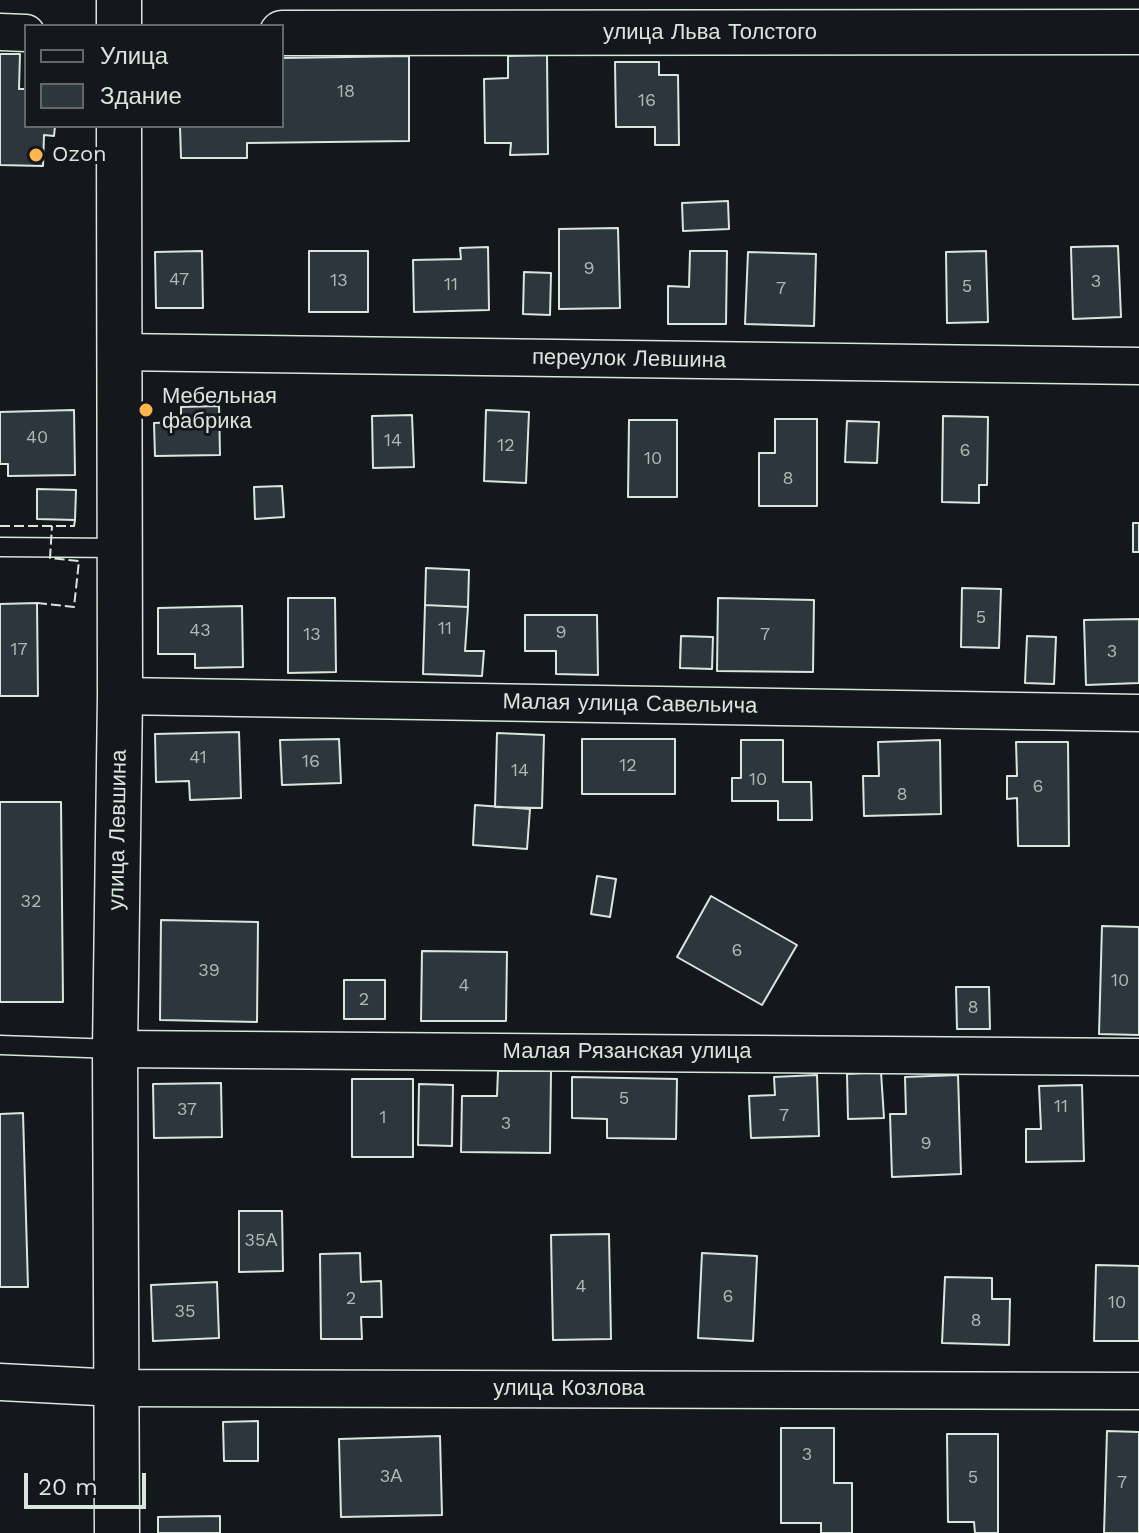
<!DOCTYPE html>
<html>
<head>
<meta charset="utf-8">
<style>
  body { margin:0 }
  #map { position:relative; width:1139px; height:1533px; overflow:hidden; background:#14181c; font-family:"Work Sans",sans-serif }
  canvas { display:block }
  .legend { position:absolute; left:24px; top:24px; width:260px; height:104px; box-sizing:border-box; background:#14181c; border:2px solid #626a69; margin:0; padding:10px 14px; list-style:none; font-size:24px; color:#d8e6dc }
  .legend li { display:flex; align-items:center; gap:16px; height:40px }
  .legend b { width:40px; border:2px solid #626a69 }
  .scale { position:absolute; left:24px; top:1473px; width:122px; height:36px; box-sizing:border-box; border:4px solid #d8e6dc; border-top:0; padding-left:10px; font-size:24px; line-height:28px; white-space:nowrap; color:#d8e6dc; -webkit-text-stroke:6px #14181c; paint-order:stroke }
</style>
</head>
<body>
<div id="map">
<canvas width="1139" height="1533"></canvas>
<ul class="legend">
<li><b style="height:10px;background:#14181c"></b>Улица</li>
<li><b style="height:22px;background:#2c363c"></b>Здание</li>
</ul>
<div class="scale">20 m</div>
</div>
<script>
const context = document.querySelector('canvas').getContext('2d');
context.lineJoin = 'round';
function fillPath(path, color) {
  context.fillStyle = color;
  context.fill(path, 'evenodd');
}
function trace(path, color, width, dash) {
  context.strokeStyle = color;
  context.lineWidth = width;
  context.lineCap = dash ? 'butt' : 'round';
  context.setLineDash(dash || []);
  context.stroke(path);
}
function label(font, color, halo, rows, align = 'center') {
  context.font = font + ' "Work Sans",sans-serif';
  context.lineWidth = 6;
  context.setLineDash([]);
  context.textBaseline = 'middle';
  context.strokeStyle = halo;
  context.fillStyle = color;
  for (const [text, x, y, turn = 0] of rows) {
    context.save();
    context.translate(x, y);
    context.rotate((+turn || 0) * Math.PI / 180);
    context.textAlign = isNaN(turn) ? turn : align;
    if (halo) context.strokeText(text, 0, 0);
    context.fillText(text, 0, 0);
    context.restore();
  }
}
const building = new Path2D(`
  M0,54H20L19,89H26V126H55L54,136L44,135L43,166L0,165Z
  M547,55L548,154L510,155L511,143H485L484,79L508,78V56Z
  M409,56V141L247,143V158H181L180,126H282V58Z
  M615,62H659V75H678L679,145H655V127H616Z
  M728,201L729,229L683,231L682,203Z
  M618,228L620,308L559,309V229Z
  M1118,246L1121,317L1073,319L1071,247Z
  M488,247L489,310L414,312L413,260L461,259L460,248Z
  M202,251L203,308H156L155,252Z
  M309,251H368V312H309Z
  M690,251H727L726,324H668V286L689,287Z
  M986,251L988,322L947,323L946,252Z
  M748,252L816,254L814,326L745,324Z
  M524,272L551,273L550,315L523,314Z
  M219,406L220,455L155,456L154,423L181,422V407Z
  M74,410L75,475L8,476V464H0V412Z
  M486,410L529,412L526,483L484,481Z
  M412,415L414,467L373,468L372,416Z
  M943,416L988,417L987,485H979V503L942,502Z
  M775,419H817V506H759V453H775Z
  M629,420H677V497H628Z
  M847,421L879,422L877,463L845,462Z
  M282,486L284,517L255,519L254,487Z
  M37,489L76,490L75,520L37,519Z
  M1133,523H1139V552H1133Z
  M426,568L469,570L468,607L425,605Z
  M962,588L1001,589L999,648L961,647Z
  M288,598H335L336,672L288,673Z
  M718,598L814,600L813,672L717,671Z
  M37,603L38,696H0V604Z
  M425,605L468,607L465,651H484L482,676L423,674Z
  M242,606L243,667L195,668V654H158V608Z
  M525,615H597L598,675L556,674V651H525Z
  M1139,619V683L1086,685L1084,620Z
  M681,636L713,637L712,669L680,668Z
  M1027,636L1056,637L1054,684L1025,683Z
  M239,732L241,798L190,800L189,781L156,782L155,734Z
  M497,733L544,735L542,808L495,807Z
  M339,739L341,783L282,785L280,740Z
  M582,739H675V794H582Z
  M741,740H783V782H811L812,820H778V801H732V778H741Z
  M940,740L941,814L864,816L863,776H879L878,742Z
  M1016,742H1068L1069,846H1018L1017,798L1007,799V776H1017Z
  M0,802H61L63,1002H0Z
  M475,805L530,809L527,849L473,845Z
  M597,876L616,879L610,917L591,914Z
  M711,896L797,945L762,1005L677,957Z
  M161,920L258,922L257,1022L160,1020Z
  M1102,926L1139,927V1035L1099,1034Z
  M422,951L507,952L506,1021H421Z
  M344,980H385V1019H344Z
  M956,987H989L990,1029H957Z
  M498,1071H551L550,1153L461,1152L462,1096H497Z
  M881,1072L884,1118L848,1119L847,1074Z
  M817,1075L819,1136L751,1138L749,1096L775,1095L774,1077Z
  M958,1075L961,1174L892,1177L890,1114H906L905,1077Z
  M572,1077L677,1079L676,1139L607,1138V1119L572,1118Z
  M352,1079H413V1157H352Z
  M221,1083L222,1137L154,1138L153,1084Z
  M419,1084L453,1085L452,1146L418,1145Z
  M1082,1085L1084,1161L1026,1162V1129H1041L1039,1086Z
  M23,1113L28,1287H0V1114Z
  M239,1211H282L283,1271L239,1272Z
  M609,1234L611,1339L553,1340L551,1235Z
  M360,1253L361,1282L381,1281L382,1317H361L362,1339H321L320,1254Z
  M702,1253L757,1256L753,1341L698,1338Z
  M1096,1265L1139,1266V1341H1094Z
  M945,1277L992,1278V1299H1010L1009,1345L942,1343Z
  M217,1282L219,1338L153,1341L151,1285Z
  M258,1421V1461H224L223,1422Z
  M781,1428H834V1483H852V1533H821V1523H781Z
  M1107,1431L1139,1432V1533H1104Z
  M947,1434H998V1533H975L974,1522H948Z
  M440,1436L442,1515L341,1517L339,1439Z
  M220,1516V1533H158V1517Z`);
fillPath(building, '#2c363c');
trace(building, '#d8e6dc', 2);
const service = new Path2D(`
  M0,547L119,548
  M0,1045L115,1049`);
const minor = new Path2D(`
  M0,32L26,33
  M118,352L1139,366
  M120,696L1139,713
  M115,1049L1139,1057
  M0,1382L117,1388L1139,1391`);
const tertiary = new Path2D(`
  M119,0V26
  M282,33L1139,32
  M117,1533L115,1049L120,696L119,126`);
trace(service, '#d8e6dc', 21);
trace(minor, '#d8e6dc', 39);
trace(tertiary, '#d8e6dc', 47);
trace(service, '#14181c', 18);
trace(minor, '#14181c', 36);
trace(tertiary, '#14181c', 44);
trace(new Path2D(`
  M0,526H74L75,520
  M37,603L74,607L79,561L50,558L52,526`), '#d8e6dc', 2, [10, 4]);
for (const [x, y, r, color] of [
  [36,155,8,"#ffb74d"],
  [146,410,8,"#ffb74d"]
]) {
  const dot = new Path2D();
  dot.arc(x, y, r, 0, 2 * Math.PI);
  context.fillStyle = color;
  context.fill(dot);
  trace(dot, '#14181c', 3);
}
label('18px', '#adbab4', null, [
  ["18",346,92],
  ["16",647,101],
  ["9",589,269],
  ["47",179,280],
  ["13",339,281],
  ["3",1096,282],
  ["11",451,285],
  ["5",967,287],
  ["7",781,289],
  ["40",37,438],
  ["14",393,441],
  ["12",506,446],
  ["6",965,451],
  ["10",653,459],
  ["8",788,479],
  ["5",981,618],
  ["11",445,629],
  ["43",200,631],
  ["9",561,633],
  ["13",312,635],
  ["7",765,635],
  ["17",19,650],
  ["3",1112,652],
  ["41",198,758],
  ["16",311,762],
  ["12",628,766],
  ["14",520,771],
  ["10",758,780],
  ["6",1038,787],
  ["8",902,795],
  ["32",31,902],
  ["6",737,951],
  ["39",209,971],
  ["10",1120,981],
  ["4",464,986],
  ["2",364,1000],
  ["8",973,1008],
  ["5",624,1099],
  ["11",1061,1107],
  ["37",187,1110],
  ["7",784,1116],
  ["1",383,1118],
  ["3",506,1124],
  ["9",926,1144],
  ["35А",261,1241],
  ["4",581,1287],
  ["6",728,1297],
  ["2",351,1299],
  ["10",1117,1303],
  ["35",185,1312],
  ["8",976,1321],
  ["3",807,1455],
  ["3А",391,1477],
  ["5",973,1478],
  ["7",1122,1483]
]);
label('22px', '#d8e6dc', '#14181c', [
  ["улица Льва Толстого",710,33],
  ["переулок Левшина",629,359,1],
  ["Малая улица Савельича",630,704,1],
  ["улица Левшина",118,830,-89],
  ["Малая Рязанская улица",627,1052],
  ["улица Козлова",569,1389]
]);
label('22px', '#d8e6dc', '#14181c', [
  ["Ozon",52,155],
  ["Мебельная",162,397],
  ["фабрика",162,422]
], 'left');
</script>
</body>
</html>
